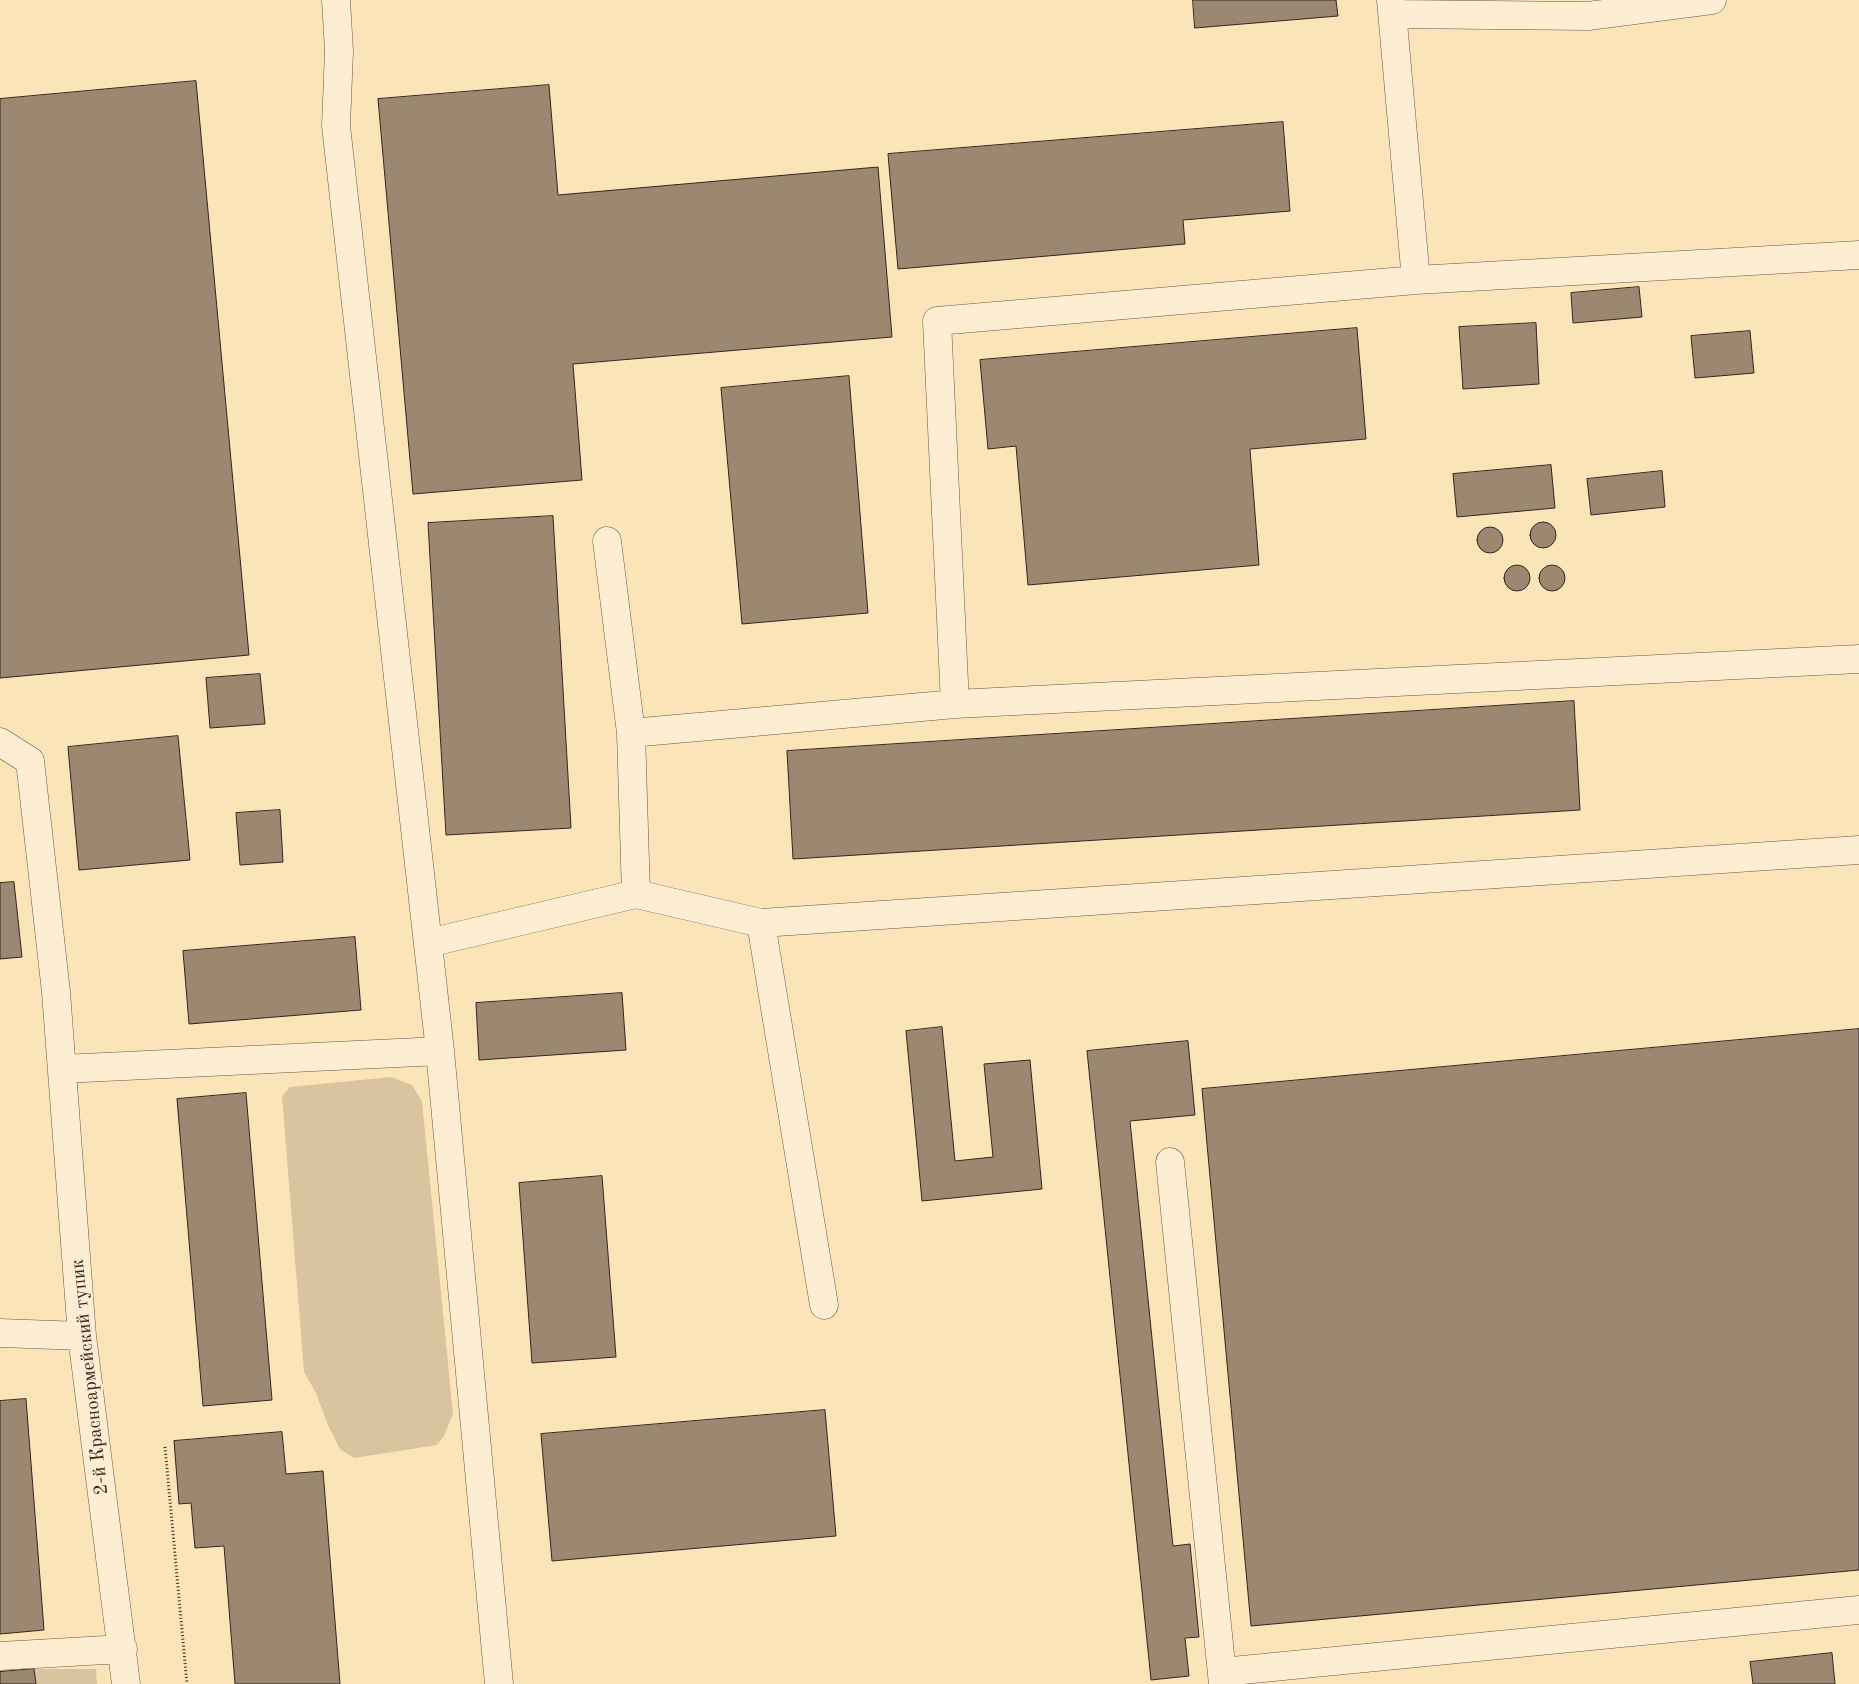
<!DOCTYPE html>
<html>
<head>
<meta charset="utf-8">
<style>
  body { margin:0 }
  canvas { display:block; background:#fce4b9 }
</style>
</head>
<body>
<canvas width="1859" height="1684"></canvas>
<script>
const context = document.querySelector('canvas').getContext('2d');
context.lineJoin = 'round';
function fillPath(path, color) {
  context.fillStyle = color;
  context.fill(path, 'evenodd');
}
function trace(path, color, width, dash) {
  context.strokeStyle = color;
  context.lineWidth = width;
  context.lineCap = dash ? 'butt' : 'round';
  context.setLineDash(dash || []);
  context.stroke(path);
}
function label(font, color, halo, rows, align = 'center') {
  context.font = font + ' "Old Standard TT",serif';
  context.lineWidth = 5;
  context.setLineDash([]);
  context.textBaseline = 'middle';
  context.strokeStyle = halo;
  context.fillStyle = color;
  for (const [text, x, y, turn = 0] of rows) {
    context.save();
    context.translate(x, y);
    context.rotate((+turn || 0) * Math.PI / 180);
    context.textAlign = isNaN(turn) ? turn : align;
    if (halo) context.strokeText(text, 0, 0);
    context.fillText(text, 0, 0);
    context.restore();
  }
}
fillPath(new Path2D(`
  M391,1077L412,1085L422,1101L453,1414L444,1436L437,1445L354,1458L340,1449L328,1425L316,1393L304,1372L282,1096L290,1087Z
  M34,1669H96L97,1684H36Z`), '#dac49f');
const building = new Path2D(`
  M1193,0H1336L1338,16L1195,28Z
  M196,81L249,655L0,678V99Z
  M549,85L558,195L878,167L892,337L573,364L582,480L413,494L378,99Z
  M1283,122L1290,211L1183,220L1185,244L898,269L888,154Z
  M1639,287L1642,317L1573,323L1571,293Z
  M1536,323L1539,384L1463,389L1459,327Z
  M1357,328L1366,439L1250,449L1259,565L1028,585L1016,446L988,449L980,360Z
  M1750,331L1754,373L1695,378L1691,336Z
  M849,376L868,613L742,624L721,388Z
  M1551,465L1555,508L1457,517L1453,474Z
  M1662,471L1665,507L1591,515L1587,479Z
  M553,516L571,828L446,835L428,523Z
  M1530 535a13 13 0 1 1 26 0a13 13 0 1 1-26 0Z
  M1477 540a13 13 0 1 1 26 0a13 13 0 1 1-26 0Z
  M1504 578a13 13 0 1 1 26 0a13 13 0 1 1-26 0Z
  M1539 578a13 13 0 1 1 26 0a13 13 0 1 1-26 0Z
  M260,674L265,724L210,728L206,678Z
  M1574,701L1580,810L793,859L787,751Z
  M178,736L190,860L79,870L68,747Z
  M280,810L283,862L240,865L236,813Z
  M14,882L22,957L0,959V883Z
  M355,937L361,1010L189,1024L183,951Z
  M622,993L626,1050L479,1060L476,1003Z
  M942,1027L955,1161L993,1157L984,1064L1030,1060L1042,1189L922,1201L906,1031Z
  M1859,1029V1570L1251,1626L1202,1089Z
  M1188,1041L1195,1115L1130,1121L1173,1546L1190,1544L1199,1637L1185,1638L1189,1676L1151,1680L1087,1051Z
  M246,1093L272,1400L203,1406L177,1099Z
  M602,1176L616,1357L532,1363L519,1183Z
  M26,1399L44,1630L0,1634V1401Z
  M825,1410L836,1536L552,1561L541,1434Z
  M282,1432L286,1474L323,1471L340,1684H235L224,1546L195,1548L191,1503L179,1504L174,1441Z
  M1832,1653L1835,1684H1753L1750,1662Z
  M34,1669L36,1684H0V1672Z`);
fillPath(building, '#9c8870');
trace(building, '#352520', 1);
const minor = new Path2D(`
  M336,0L339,51L336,126L440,1051L499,1684
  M1393,14L1588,16L1712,0
  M1416,280L1859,255
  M607,541L631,733
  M955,704L1859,659
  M0,742L30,761L56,992L82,1336L126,1684
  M636,894L631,733L955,704L937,321L1416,280L1391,0
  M761,923L824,1305
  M428,943L636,894L761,923L1859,850
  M62,1069L440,1051
  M1170,1162L1223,1684
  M0,1333L82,1336
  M0,1656L123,1649
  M1222,1672L1859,1610`);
trace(minor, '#675546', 29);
trace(new Path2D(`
  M165,1447L187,1684`), '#352520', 3, [1, 2.5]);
trace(minor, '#fdedd2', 28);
label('19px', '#352520', '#fdedd2', [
  ["2-й Красноармейский тупик",90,1377,-96]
]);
</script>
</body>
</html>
